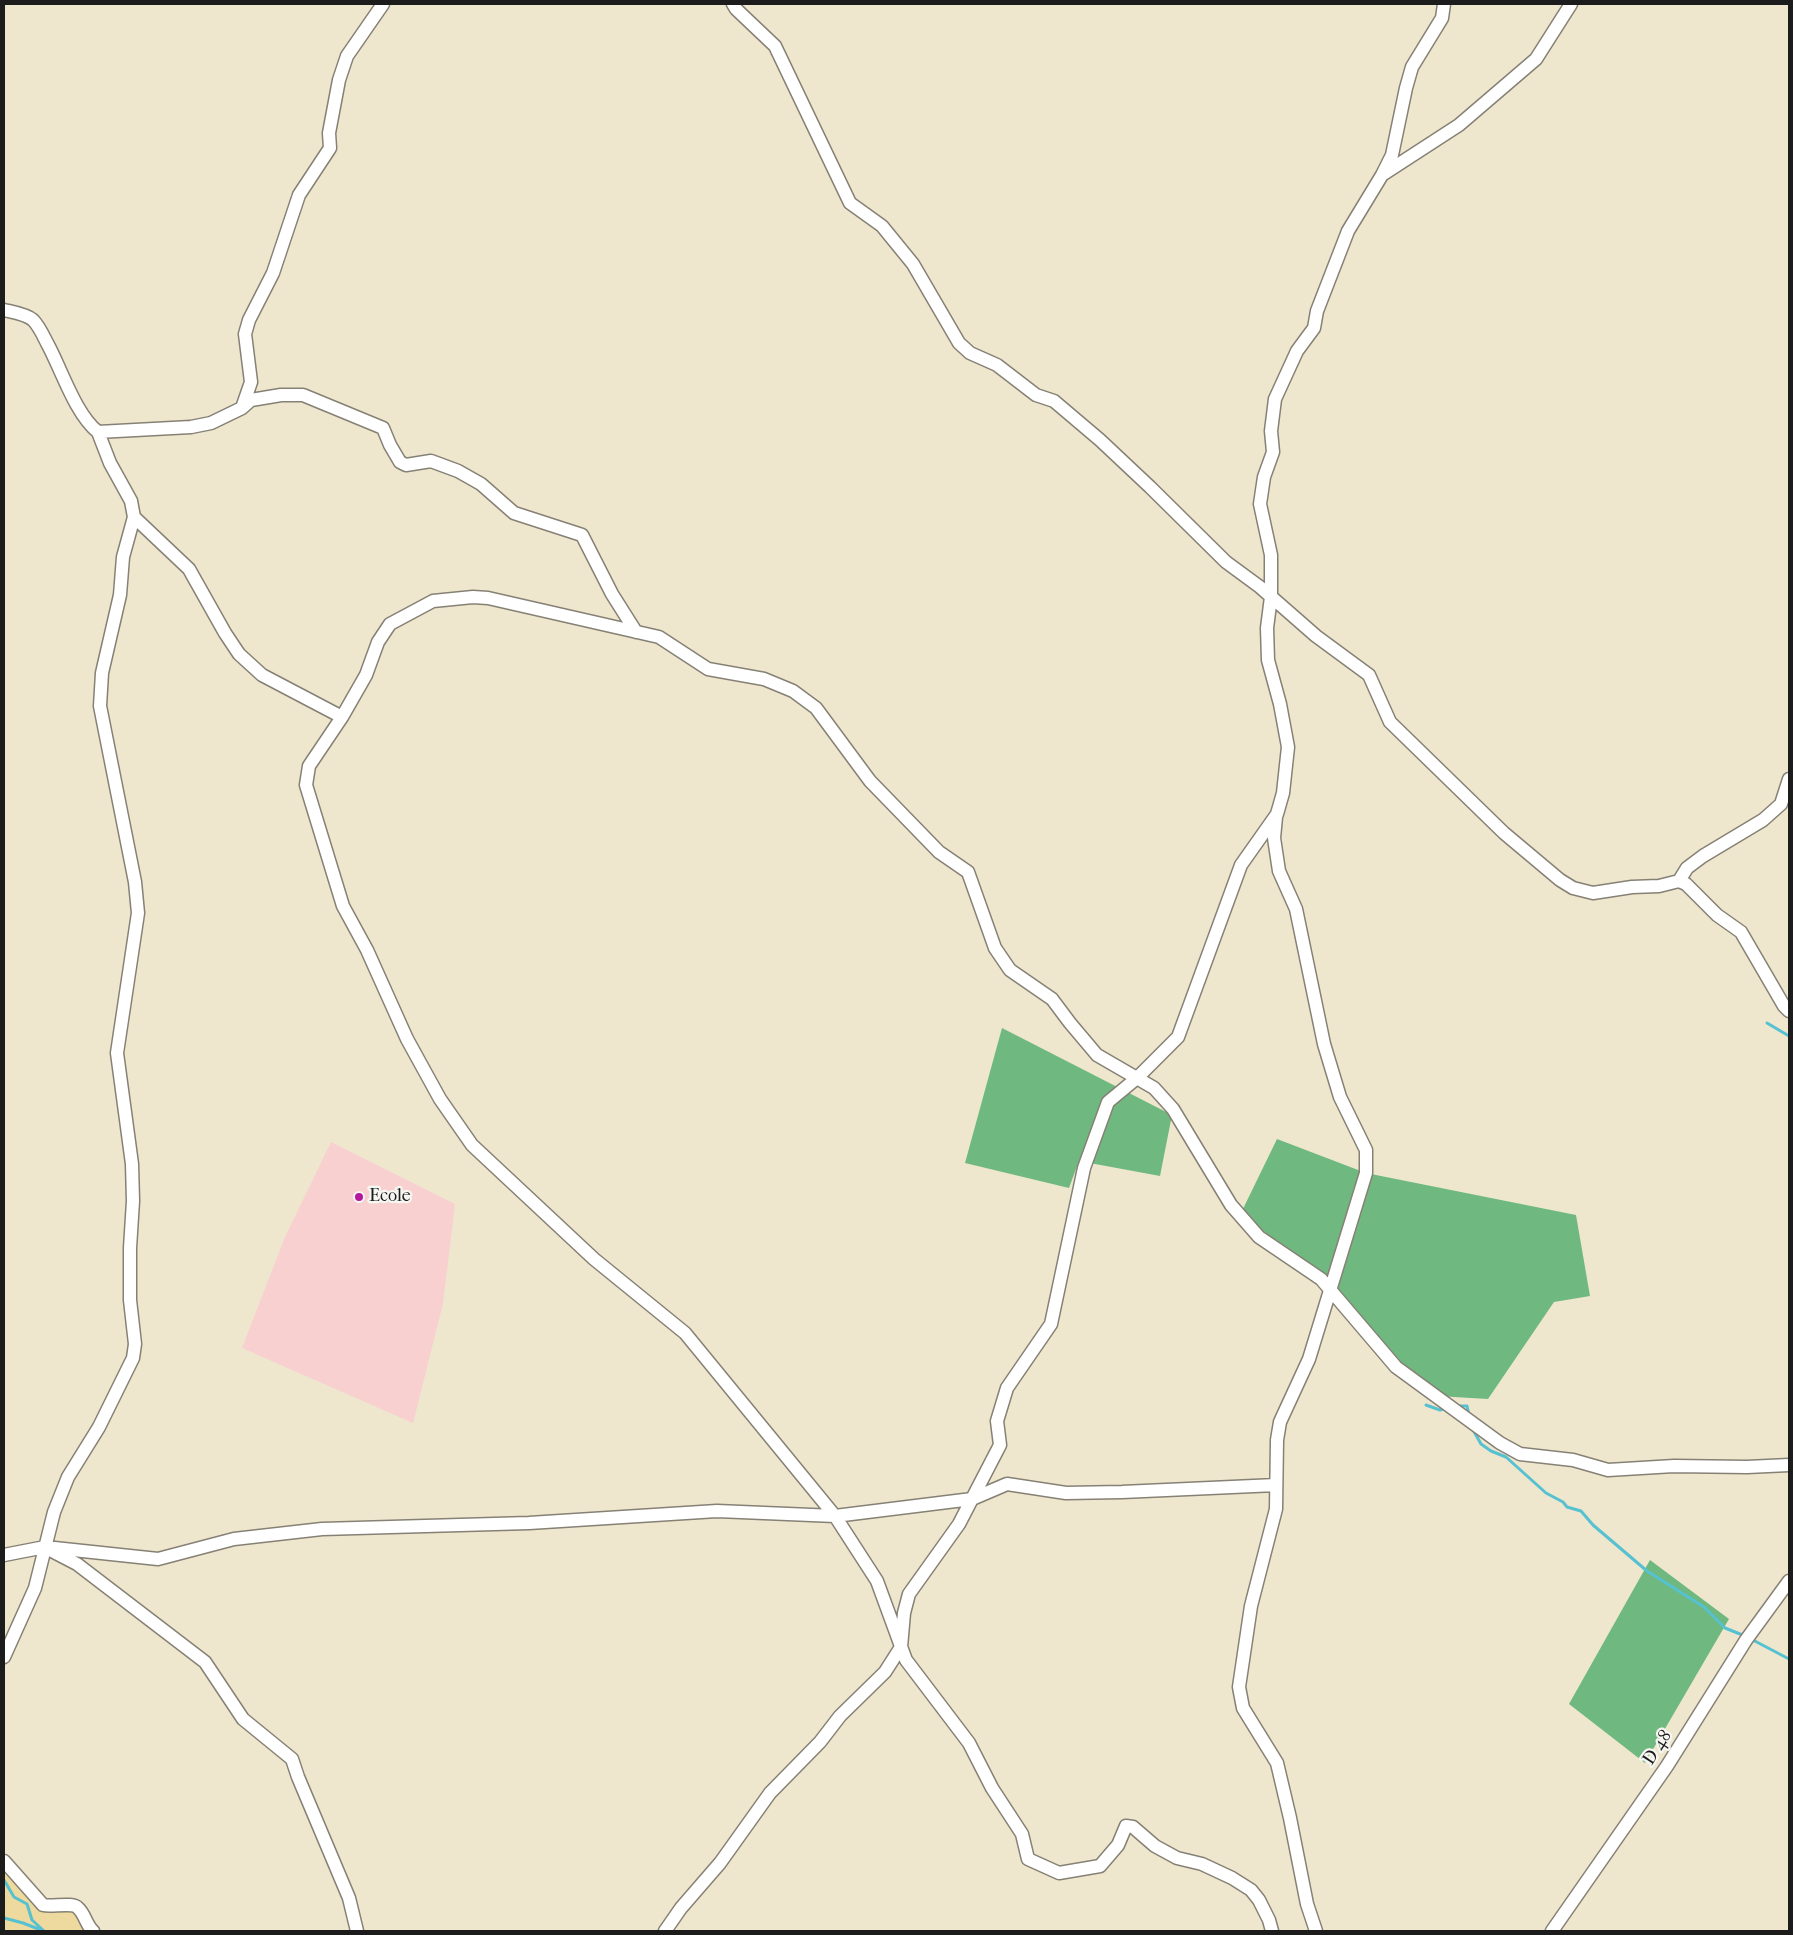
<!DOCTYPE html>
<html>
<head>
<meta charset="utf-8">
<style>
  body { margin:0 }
  #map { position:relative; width:1793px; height:1935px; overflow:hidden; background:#efe6ce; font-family:"IM FELL French Canon",serif }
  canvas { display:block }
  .frame { position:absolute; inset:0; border:5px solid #1c1c1c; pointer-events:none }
</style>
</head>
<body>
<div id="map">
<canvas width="1793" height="1935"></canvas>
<div class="frame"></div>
</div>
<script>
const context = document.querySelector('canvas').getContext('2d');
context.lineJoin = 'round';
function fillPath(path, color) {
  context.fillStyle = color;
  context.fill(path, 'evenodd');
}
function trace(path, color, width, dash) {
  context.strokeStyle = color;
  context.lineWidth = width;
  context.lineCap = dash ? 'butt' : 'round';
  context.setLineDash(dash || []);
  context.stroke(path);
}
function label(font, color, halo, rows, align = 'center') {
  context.font = font + ' "IM FELL French Canon",serif';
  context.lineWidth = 4.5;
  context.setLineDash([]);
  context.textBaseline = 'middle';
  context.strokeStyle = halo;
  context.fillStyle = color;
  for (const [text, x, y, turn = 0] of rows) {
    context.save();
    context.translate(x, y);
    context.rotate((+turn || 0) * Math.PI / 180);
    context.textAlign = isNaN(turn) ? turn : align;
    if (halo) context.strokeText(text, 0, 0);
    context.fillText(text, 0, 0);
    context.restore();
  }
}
fillPath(new Path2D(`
  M331,1142L455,1204L443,1303L413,1423L242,1348L285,1237Z`), '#f7d0cf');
fillPath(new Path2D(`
  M1002,1028L1172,1115L1160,1176L1079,1161L1069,1188L965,1163Z
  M1277,1139L1366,1173L1576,1215L1590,1296L1554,1302L1488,1399L1437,1396L1396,1367L1321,1279L1240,1215Z
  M1650,1560L1729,1619L1645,1763L1569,1704Z`), '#6fb980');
fillPath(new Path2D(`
  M4,1869L43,1905H72L93,1931H4Z`), '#eeda9e');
trace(new Path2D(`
  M1767,1023L1789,1036
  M1426,1405L1440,1410L1447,1408
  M1458,1406H1467L1469,1415
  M1472,1428L1481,1444L1491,1451L1506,1457L1546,1493L1563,1502L1567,1507L1581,1511L1593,1525L1647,1571L1704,1607L1725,1628L1745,1636
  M1751,1639L1789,1659
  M4,1880L14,1897L27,1904L32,1920L44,1931
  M4,1918L23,1923L41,1930`), '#56c1d1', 3);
const minor = new Path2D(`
  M733,4L736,9L775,46L850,203L882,226L913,264L959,343L970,353L997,365L1036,395L1054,401L1100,440L1150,487L1226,562L1260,587L1316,636L1369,675L1390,722L1504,833L1560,880L1573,888L1593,893L1632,887L1659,886L1679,881L1686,884L1717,915L1741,932L1784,1006L1789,1011
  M1382,175L1459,125L1536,59L1571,4
  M4,310C12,312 26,314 33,320C39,326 43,335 47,343C61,368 75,414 98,432L191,427L211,423L242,408L251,400L281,395H303L383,428L390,445L400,462L406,465L431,461L458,471L481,484L514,513L582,535L612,594L636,632
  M242,408L251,382L245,334L249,320L273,273L299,195L330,148L329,133L339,80L347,56L383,4
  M134,517L189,569L225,633L239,654L262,675L342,717L309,766L306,785L343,906L367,950L407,1039L440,1099L472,1145L594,1259L685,1333L835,1516L877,1581L906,1660L969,1743L992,1788L1022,1834L1028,1859L1059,1873L1100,1866L1118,1845L1126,1826L1133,1827L1155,1846L1177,1858L1202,1864L1232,1878L1251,1890L1259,1900L1269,1920L1272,1931
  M342,717L366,675L378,642L390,624L433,601L473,597L488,598L659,637L708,669L764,679L793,691L816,708L870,781L939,852L968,872L995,948L1010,970L1052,999L1070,1023L1097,1055L1154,1088L1173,1109L1231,1205L1259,1237L1321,1279L1396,1367L1500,1443L1520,1454L1573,1460L1608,1470L1674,1466L1747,1467L1789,1465
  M1276,817L1274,838L1279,871L1296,909L1324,1044L1340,1097L1366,1150V1173L1309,1359L1280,1422L1277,1440L1276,1509L1251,1606L1239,1687L1243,1708L1277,1763L1290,1818L1307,1904L1316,1931
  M1679,881L1687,868L1703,856L1763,820L1781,804L1789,779
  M50,1550L77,1564L205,1662L243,1719L292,1759L298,1777L349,1898L357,1931
  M4,1555L45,1547L158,1559L234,1539L322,1529L529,1523L717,1511L835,1516L972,1499L1007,1484L1066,1493L1122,1492L1276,1485
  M4,1657L35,1588L54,1512L68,1477L99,1427L133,1358L135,1344L130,1300V1248L133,1201L132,1164L117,1053L138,913L135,882L100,706L102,673L120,595L123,557L134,517L131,501L110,463L98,432
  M4,1861L43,1905C52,1907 73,1902 78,1908C85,1914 86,1925 93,1931
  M665,1931L681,1908L720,1863L770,1793L820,1742L840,1716L885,1672L901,1647L904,1613L909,1594L959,1524L1000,1445L997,1421L1007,1388L1051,1324L1084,1168L1108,1102L1137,1078L1178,1037L1241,865L1277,814L1283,793L1288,747L1280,704L1268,660L1267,628L1271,597V555L1260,504L1264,477L1273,452L1271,431L1275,399L1297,351L1314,328L1317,311L1348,231L1382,175L1392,155L1406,88L1412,67L1442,18L1444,4
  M1552,1931L1667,1766L1746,1640L1789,1581`);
trace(minor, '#868175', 15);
trace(minor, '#fff', 12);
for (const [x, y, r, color] of [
  [359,1197,5,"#b5179e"]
]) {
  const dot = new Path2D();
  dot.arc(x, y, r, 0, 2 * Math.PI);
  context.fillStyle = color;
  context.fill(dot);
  trace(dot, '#f6f6f2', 2);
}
label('18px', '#1c1c1c', '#f6f6f2', [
  ["Ecole",369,1197]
], 'left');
label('18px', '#1c1c1c', '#f6f6f2', [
  ["D 48",1658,1748,-57]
]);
</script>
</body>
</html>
